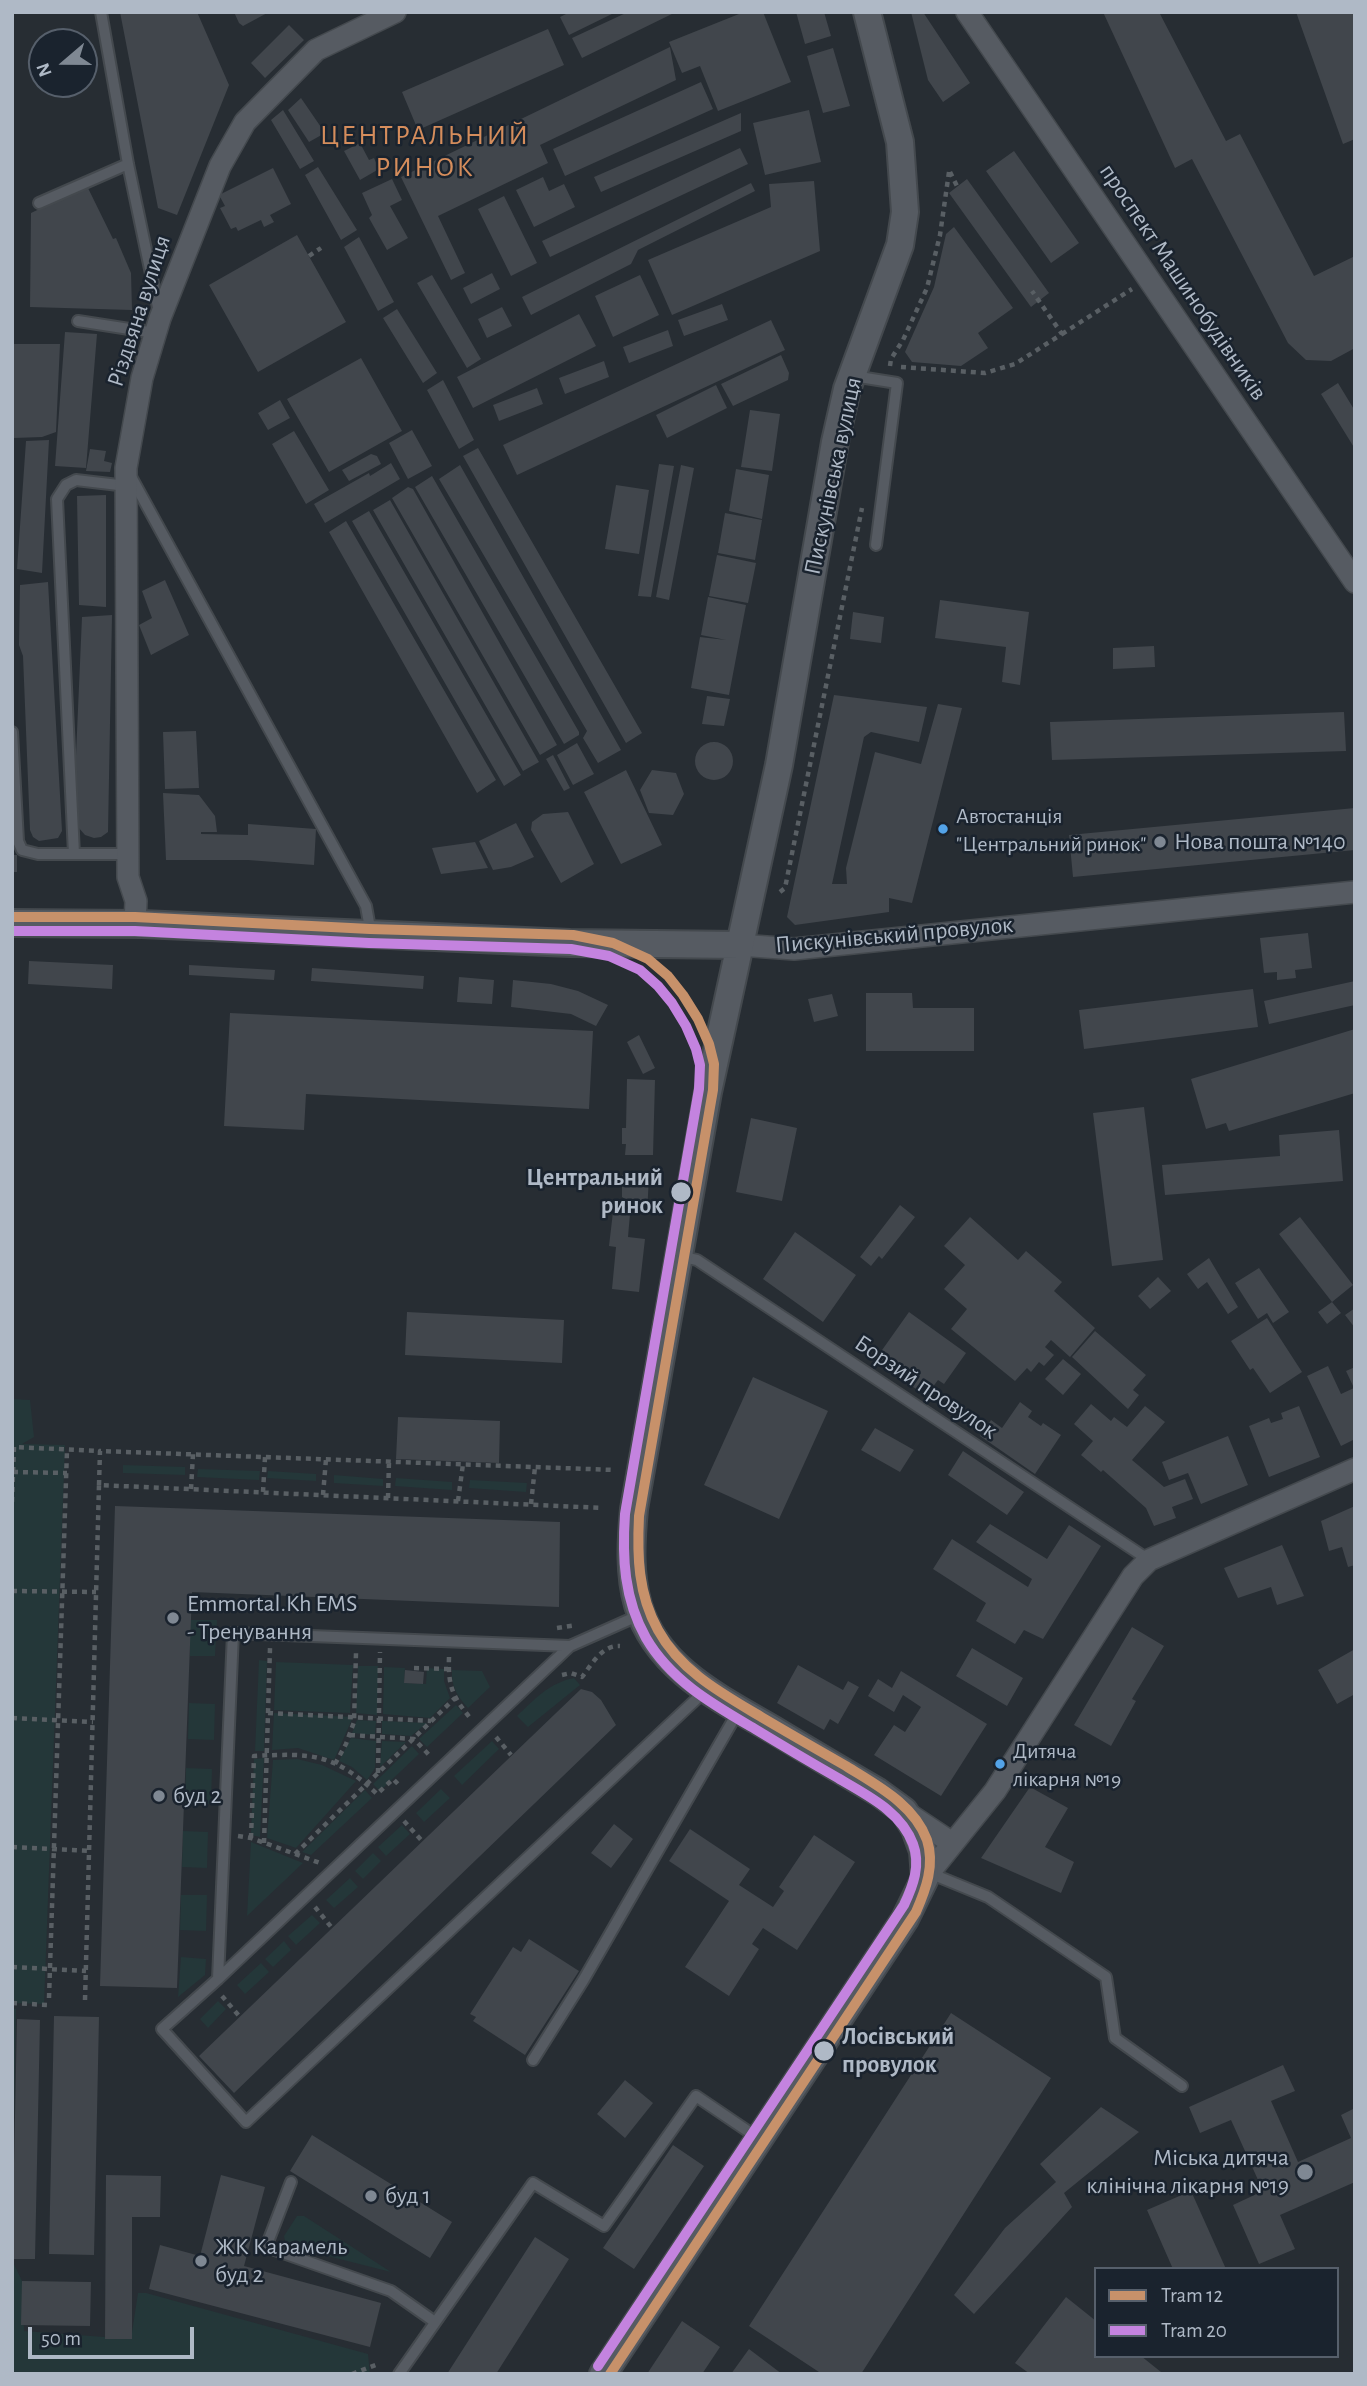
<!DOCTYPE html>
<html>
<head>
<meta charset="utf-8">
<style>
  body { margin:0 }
  #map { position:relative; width:1367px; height:2386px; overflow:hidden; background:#272d33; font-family:"Alegreya Sans",sans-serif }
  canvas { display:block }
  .frame { position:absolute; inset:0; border:14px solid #afb9c6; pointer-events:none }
  .legend { position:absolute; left:1094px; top:2267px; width:245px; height:91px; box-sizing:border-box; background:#1a232e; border:2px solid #565f6b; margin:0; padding:9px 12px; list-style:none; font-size:21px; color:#afb9c6 }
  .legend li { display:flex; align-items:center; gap:14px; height:35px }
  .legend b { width:35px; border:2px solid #565f6b }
  .north { position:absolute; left:28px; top:28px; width:70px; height:70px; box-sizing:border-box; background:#1a232e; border:2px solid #565f6b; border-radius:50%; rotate:250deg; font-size:19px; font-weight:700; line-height:28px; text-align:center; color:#afb9c6 }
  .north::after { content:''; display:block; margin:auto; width:24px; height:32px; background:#7f8893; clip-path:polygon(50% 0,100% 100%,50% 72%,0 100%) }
  .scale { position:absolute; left:28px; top:2327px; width:166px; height:32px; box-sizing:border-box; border:4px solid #afb9c6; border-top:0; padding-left:9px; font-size:21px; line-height:24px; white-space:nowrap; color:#afb9c6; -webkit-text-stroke:5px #1a232e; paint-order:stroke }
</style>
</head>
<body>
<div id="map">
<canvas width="1367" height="2386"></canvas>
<div class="frame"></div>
<ul class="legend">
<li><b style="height:9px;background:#c7916a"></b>Tram 12</li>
<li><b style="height:9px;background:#c483df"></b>Tram 20</li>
</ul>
<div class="north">N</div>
<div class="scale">50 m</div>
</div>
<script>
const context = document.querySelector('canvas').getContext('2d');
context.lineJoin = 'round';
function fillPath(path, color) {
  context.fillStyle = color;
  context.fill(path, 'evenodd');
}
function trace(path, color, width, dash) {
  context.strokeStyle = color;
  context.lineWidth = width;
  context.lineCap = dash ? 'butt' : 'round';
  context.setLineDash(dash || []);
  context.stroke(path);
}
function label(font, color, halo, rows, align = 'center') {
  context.font = font + ' "Alegreya Sans",sans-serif';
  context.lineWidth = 5;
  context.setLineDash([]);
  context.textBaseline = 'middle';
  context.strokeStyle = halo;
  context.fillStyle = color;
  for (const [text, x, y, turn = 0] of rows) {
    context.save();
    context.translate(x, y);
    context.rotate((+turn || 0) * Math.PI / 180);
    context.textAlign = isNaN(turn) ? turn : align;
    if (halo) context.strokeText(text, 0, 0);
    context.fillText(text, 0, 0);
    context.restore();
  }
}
fillPath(new Path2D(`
  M12,1399L30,1400L34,1437L22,1444L65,1445L44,2004L12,2003Z
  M123,1465L185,1467V1475L123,1473Z
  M198,1469L260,1471L259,1480L197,1477Z
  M268,1471L316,1474V1481L267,1478Z
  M334,1475L383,1479V1486L334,1483Z
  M396,1478L452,1482V1490L395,1486Z
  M470,1480L527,1483L526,1492L469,1488Z
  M190,1620H217L215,1656H190Z
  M259,1660L267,1661L264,1751H255Z
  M276,1662L353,1665L350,1713L274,1710Z
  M358,1666H378L377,1715L356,1713Z
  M384,1667L405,1668L404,1683L426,1684L427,1668L444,1669V1681L450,1698L430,1718L383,1714Z
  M452,1670L482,1671L490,1687L468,1708C457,1696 451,1686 452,1670Z
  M574,1678L580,1685L528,1727L517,1716C535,1699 549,1683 574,1678Z
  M189,1703L215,1704L214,1740L188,1739Z
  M456,1705L463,1713L427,1747L419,1739Z
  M274,1713L353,1717L334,1760L298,1748L272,1750Z
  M357,1720L376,1721L375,1735L352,1733Z
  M382,1721L427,1723L411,1736L382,1734Z
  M351,1738L376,1741L375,1768L367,1780L352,1767L339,1761Z
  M382,1741L406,1742L380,1767Z
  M492,1741L499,1749L462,1785L454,1776Z
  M412,1746L419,1754L380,1791L373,1784Z
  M264,1758L260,1837L251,1835L254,1759Z
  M297,1759L322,1765L356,1781L296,1848L267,1838L273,1760Z
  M186,1768L212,1769L211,1804H185Z
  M441,1789L450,1798L424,1822L416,1813Z
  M365,1790L372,1798L311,1855L302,1852Z
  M402,1825L410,1834L386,1856L378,1847Z
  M183,1831L208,1832L207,1868L182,1867Z
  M251,1842L303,1863L247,1916Z
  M373,1853L381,1861L363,1879L355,1871Z
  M350,1878L358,1887L334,1908L326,1900Z
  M181,1895H207L206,1931L180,1930Z
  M312,1915L320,1923L296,1945L288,1936Z
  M284,1941L291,1950L273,1967L265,1959Z
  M181,1957L206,1959L205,1975L178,1997Z
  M261,1963L269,1972L245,1994L237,1985Z
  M218,2001L226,2009L208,2028L200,2019Z
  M12,2009H16L12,2231Z
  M297,2216H304L391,2272L296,2248L285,2241L284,2236Z
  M12,2260L22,2281L24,2331L131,2339L138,2293H146L368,2354L370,2374H12Z`), '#243739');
fillPath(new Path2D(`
  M120,12H197L229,85L177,215L158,208Z
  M234,12H269L243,26L239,23Z
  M570,12H616L569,35L560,17Z
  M628,12H676L582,58L572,38Z
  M744,12H763L791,82L718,111L700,66L682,73L669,42Z
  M796,12H824L831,36L805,44Z
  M911,12H923L970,83L943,102L928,80Z
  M1103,12H1159L1226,141L1240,134L1314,276L1355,256V348L1331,361L1306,360L1288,343L1192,159L1175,168Z
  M1296,12H1355V139L1343,144Z
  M289,25L304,40L265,78L251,63Z
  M548,29L564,65L418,130L402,92Z
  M670,47L676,80L540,145L548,163L438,216L465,273L451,280L401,177Z
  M833,48L850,106L823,113L807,56Z
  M701,82L713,109L565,176L553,149Z
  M301,98L325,133L309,142L288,110Z
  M283,110L314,161L300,169L271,120Z
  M809,110L821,162L765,175L753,123Z
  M741,113V131L601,192L594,177Z
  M360,143L369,160L374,158L379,169L360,180L344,151Z
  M740,148L748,164L550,257L542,241Z
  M1014,151L1079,243L1051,263L986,171Z
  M318,167L357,230L341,240L305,175Z
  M273,168L291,204L270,215L274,222L264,227L261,220L238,231L236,227L231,229L220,208L225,206L219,195Z
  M543,177L549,191L564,184L575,207L534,227L516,190Z
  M392,179L402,200L390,206L408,238L387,250L369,218L372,215L362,193Z
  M967,179L1049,293L1031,307L949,193Z
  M814,181L820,251L672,315L648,260L771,207L769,184Z
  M751,183L755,191L638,250L631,264L531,315L522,297Z
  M87,186L113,239L116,238L131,273L132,310L30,307L31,213Z
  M504,196L537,263L511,276L478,209Z
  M954,227L1013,308L978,333L988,348L961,366L912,362L905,352L934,287L946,234Z
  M297,235L346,322L258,372L209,285Z
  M359,237L394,302L378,311L344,247Z
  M492,273L500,289L471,304L463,288Z
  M432,275L481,359L467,368L417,283Z
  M640,275L659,315L613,337L595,296Z
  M722,304L728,320L684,336L678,320Z
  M502,307L512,326L487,338L478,319Z
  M397,309L437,373L423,383L383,318Z
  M579,314L596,346L473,408L457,377Z
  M771,320L785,350L517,475L503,445Z
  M668,330L673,346L629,363L623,347Z
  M65,332L97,334L86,468L55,466Z
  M12,344H60L56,432L42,437L14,438Z
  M781,355L789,373L788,380L733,406L721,384Z
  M361,358L402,431L329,472L287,399Z
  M604,361L609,377L565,394L559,378Z
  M443,380L474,440L459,449L427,390Z
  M1338,383L1355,411V449L1321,394Z
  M716,385L727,408L667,438L656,415Z
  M537,388L543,404L499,421L493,405Z
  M280,400L290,418L268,430L258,413Z
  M750,410L780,414L772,471L741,467Z
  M412,430L432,466L408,479L389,443Z
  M294,431L329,490L306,504L272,444Z
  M49,440L42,573L17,569L26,441Z
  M478,448L642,733L626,743L463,456Z
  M90,449L106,451L104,461L112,463L110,472L86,471Z
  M371,454L377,456L381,464L349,481L342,470Z
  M391,463L400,479L325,523L314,504L369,473L370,476Z
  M659,464L674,466L651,597L638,596Z
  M460,465L621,750L598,763L583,738L587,731L439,479Z
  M681,465L694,468L669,600L656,597Z
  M736,469L769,475L762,519L729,511Z
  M432,476L579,732V735L564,744L415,487Z
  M616,485L649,490L639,554L605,549Z
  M408,487L413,489L557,745L540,755L392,498Z
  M106,495V607L79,605L77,496Z
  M390,500L539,762L523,771L373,510Z
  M369,511L521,775L504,786L352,521Z
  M725,513L762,520L755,560L718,553Z
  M346,521L496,780L477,793L329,532Z
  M717,555L756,563L748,603L709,596Z
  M165,580L189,635L151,655L139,625L152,618L142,591Z
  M48,582L62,831L58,838L39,841L33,837L30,830L23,656L19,645L20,585Z
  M708,597L746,605L729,695L691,688L700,637L726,640L701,635Z
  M940,600L1029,612L1020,685L1002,682L1006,647L935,638Z
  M853,612L884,617L881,643L850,639Z
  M112,615L108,832L101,837L94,838L85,835L78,827L74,801L82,617Z
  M1154,646L1155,667L1113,669V648Z
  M834,695L927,707L919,742L871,732L864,737L832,884H847L846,868L875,752L921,764L938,704L962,708L912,903L889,898V912L795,925L787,917Z
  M707,696L730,699L724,726L702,724Z
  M1344,712L1346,751L1052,760L1050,722Z
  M196,731L199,788L165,789L163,732Z
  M695 761a19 19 0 1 1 38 0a19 19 0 1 1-38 0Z
  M577,743L594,774L573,785L557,755Z
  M553,755L570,788L564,791L546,759Z
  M626,770L662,845L621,864L584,792Z
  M652,770L676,773L684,794L673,815L649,813L640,790Z
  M163,793L199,795L215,816L217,832H201V834L248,835V824L316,829L314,865L248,860H166Z
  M1355,808V850L1073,877L1069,835Z
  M568,812L594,864L561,883L531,830L532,822L543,814Z
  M516,823L534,857L511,867L493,870L479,841Z
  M475,842L488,868L441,874L432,848Z
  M12,855H17V872H12Z
  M1308,933L1312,968L1295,970L1296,978L1277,980V972L1264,973L1260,938Z
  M29,961L113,965L112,989L28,984Z
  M189,965L275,970L274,980L189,975Z
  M312,968L424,976L423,989L311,981Z
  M459,977L494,980L492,1004L457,1002Z
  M513,980L551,984L578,991L608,1005L596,1026L571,1014L511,1007Z
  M1355,981V1005L1269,1024L1264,1001Z
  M1253,989L1258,1027L1084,1049L1079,1010Z
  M866,993H912L913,1008H974V1051H866Z
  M832,994L838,1016L814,1022L808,999Z
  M230,1013L593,1031L589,1109L306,1094L304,1130L224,1126Z
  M1355,1029V1093L1229,1131L1226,1123L1206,1129L1191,1079Z
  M639,1035L655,1068L643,1074L627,1042Z
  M627,1079L655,1080L653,1155H625L626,1144H622V1128H626Z
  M1144,1107L1163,1260L1112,1266L1093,1113Z
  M751,1118L797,1128L782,1201L736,1192Z
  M1339,1130L1343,1181L1165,1195L1162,1165L1280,1156L1279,1135Z
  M622,1175L649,1177L647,1213L622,1197Z
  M900,1205L915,1217L882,1259L879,1256L871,1266L860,1257Z
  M613,1212L630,1214L628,1237L645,1239L639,1292L612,1289L616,1247L609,1246Z
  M970,1217L1018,1260L1026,1251L1062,1282L1054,1291L1095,1328L1070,1357L1051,1340L1045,1347L1054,1355L1044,1366L1039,1362L1031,1372L1027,1368L1015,1381L951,1329L967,1309L944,1289L965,1265L944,1246Z
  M1300,1217L1353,1285L1332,1302L1279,1234Z
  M795,1232L856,1275L823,1322L763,1279Z
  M1209,1258L1238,1307L1228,1314L1207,1282L1198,1289L1187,1274Z
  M1259,1268L1289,1312L1273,1323L1267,1313L1258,1319L1235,1283Z
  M1158,1277L1171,1291L1150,1309L1138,1296Z
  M1332,1302L1341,1313L1327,1324L1318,1312Z
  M1355,1308V1328L1345,1315Z
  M407,1312L564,1320L562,1363L405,1355Z
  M909,1312L966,1353L944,1384L938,1380L926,1396L875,1360Z
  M1267,1318L1302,1372L1270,1393L1253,1368L1250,1370L1231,1341Z
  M1095,1331L1146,1375L1133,1390L1139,1395L1128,1409L1072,1357Z
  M1063,1359L1081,1374L1063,1395L1045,1379Z
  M1328,1366L1341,1394L1354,1388L1346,1371L1355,1367V1439L1341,1446L1307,1376Z
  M753,1377L828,1411L779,1519L704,1485Z
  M1020,1402L1032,1411L1028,1417L1041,1426L1043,1423L1061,1435L1035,1474L980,1436L991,1420L1002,1428Z
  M1091,1404L1111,1421L1114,1417L1127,1427L1145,1406L1165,1422L1132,1460L1164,1487L1185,1479L1193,1499L1172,1507L1176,1518L1154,1526L1146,1508L1103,1470L1101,1472L1081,1455L1093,1441L1074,1424Z
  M1299,1406L1320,1457L1269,1477L1249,1426L1269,1418L1271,1423L1283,1419L1281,1413Z
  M398,1417L500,1421L499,1463L396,1459Z
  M875,1428L914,1450L900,1472L861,1450Z
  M1228,1436L1248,1485L1201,1504L1188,1473L1169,1480L1162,1462Z
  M963,1451L1024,1492L1007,1515L948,1475Z
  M115,1506L560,1522L559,1607L192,1592L177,1988L100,1986Z
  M1355,1506V1565L1348,1567L1342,1547L1329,1551L1321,1521Z
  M990,1524L1047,1559L1069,1525L1101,1546L1043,1639L1024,1630L1015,1644L976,1621L986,1603L933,1569L952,1539L1028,1587L1032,1579L976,1542Z
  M1282,1545L1304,1596L1277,1605L1271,1587L1238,1598L1224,1568Z
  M1132,1627L1164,1646L1132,1699L1136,1701L1111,1746L1074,1725Z
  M972,1648L1023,1678L1007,1706L956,1676Z
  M1355,1649V1694L1337,1704L1318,1670Z
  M798,1665L843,1690L848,1681L859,1687L838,1724L830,1719L824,1730L777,1703Z
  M405,1670L424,1672L423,1684L404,1683Z
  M901,1671L987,1724L941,1796L874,1755L894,1725L905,1732L921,1707L903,1695L894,1712L868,1696L878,1679L892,1688Z
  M581,1689L592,1692L601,1700L616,1725L234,2093L199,2056Z
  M1030,1787L1068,1808L1045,1847L1074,1862L1061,1893L981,1858Z
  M614,1824L633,1839L611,1868L591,1853Z
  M690,1829L750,1869L739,1885L773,1907L784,1891L779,1887L814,1835L855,1862L797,1950L763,1928L752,1944L759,1949L729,1996L685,1967L729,1901L669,1861Z
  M529,1939L579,1971L525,2055L473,2021L476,2017L470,2014L513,1947L521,1952Z
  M951,2013L1051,2078L861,2374H822L749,2326Z
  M54,2016L99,2017L94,2255L49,2254Z
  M17,2019L40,2020L35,2259H12Z
  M1283,2065L1295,2091L1271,2101L1298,2162L1351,2138L1341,2115L1355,2108V2182L1280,2215L1295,2249L1259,2264L1233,2205L1263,2191L1231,2120L1200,2133L1189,2107Z
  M625,2080L653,2103L625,2138L597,2114Z
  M1101,2107L1139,2132L1064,2193L1072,2207L974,2314L954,2295L1005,2228L1056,2182L1040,2164Z
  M312,2135L452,2222L430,2258L290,2171Z
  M673,2145L704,2166L634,2269L603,2248Z
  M106,2175L161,2176L160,2217H132V2339H105Z
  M221,2175L265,2187L244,2266L381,2303L370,2347L149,2289L160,2245L200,2256Z
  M1191,2191L1226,2269H1173L1147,2210Z
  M535,2237L569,2259L496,2374H447Z
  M22,2281L91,2282L90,2326L21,2325Z
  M1066,2297L1096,2321V2356H1141L1161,2372L1160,2374H1030L1015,2363Z
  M682,2321L720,2347L702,2374H647Z
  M749,2349L782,2374H731Z`), '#41464c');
const service = new Path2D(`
  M101,12L128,164L159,312
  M39,203L128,164
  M78,321L155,333
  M853,376L897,383L876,545
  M129,473L366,906L371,934
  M12,732L18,841L22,850L38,854H128
  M74,854L57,499L66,485L76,480L127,486
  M679,1256L697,1260L1149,1560
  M642,1614L570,1646L218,1979L162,2029L246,2122L705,1691
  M927,1872L988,1897L1106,1977L1115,2038L1182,2086
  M218,1979L233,1633L570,1646
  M533,2060L584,1979L739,1710
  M291,2182L266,2247L391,2291L435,2322
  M399,2374L533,2183L604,2226L696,2096L758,2138`);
const minor = new Path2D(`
  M967,12L1355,582
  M135,924L136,901L128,877L126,468L142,378L160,318L220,166L245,122L316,50L395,12
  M739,945L794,949L1355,892
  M907,1813L952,1843
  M925,1878L995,1791L1133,1576L1149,1560L1355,1469`);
const tertiary = new Path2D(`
  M12,923L142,924L570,943L739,945
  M603,2374L905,1919L925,1878L923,1851L915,1829L904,1811L878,1792C844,1772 810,1752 777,1732C723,1700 657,1670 638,1605C629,1574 631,1541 634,1509L708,1092L779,765L835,442L847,389L900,245L905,212L900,142L867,12`);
trace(service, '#44494e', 14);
trace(minor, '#44494e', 24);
trace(tertiary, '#44494e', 30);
trace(new Path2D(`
  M950,172L959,190
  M309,256L321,248
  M1062,334L1132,289
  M890,366L891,359L903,340L927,288L940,235L949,172
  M901,367L985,373L1015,364L1062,334L1032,291
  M780,892L785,888L862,508
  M13,1472L67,1473
  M99,1485L100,1451L615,1470
  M191,1489L193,1454
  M263,1492L265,1457
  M323,1495L326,1459
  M388,1498L389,1461
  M458,1501L463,1464
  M12,1502L14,1447L100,1451
  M531,1504L535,1467
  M12,1591L96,1592
  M557,1628L576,1625
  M449,1657C448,1686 452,1696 471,1719
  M414,1668L448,1669
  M562,1675L571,1673L582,1677C592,1664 602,1645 620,1646
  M268,1713L431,1721
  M12,1718L93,1722
  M350,1735L414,1739L431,1757
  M496,1737L511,1755
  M335,1764L346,1744L354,1722L356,1653
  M378,1773L380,1652
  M404,1821L422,1841
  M238,1836L251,1838L320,1863
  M251,1838L254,1756C311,1753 334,1753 377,1794L393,1779L400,1786
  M264,1843L270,1648
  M12,1847L90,1851
  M295,1854L455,1698
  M315,1907L332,1928
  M12,1967L86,1971
  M222,1996L240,2017
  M49,1998L67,1450
  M85,2000L99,1485L603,1508
  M12,2003L48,2005
  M352,2374L378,2364`), '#595f64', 4.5, [5, 5]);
trace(service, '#565b62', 10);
trace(minor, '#565b62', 21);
trace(tertiary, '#565b62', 26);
trace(new Path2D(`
  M12,917H135L370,929L573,935L613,943L648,959L668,976L683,995L698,1019L709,1044L714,1064L713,1090L639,1516C637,1556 638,1594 658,1630C681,1672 723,1694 763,1718C790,1734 818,1750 846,1766C876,1785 914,1804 927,1840C935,1865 926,1889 916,1912L610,2374`), '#c7916a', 10);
trace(new Path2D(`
  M12,931H135L369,943L571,949L609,956L640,970L658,986L672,1003L686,1026L696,1049L700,1065L699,1089L625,1514C622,1557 624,1599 646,1638C671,1681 714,1705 755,1729C783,1746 810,1762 838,1778C866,1795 901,1811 913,1844C921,1865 913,1886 904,1905L598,2366`), '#c483df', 10);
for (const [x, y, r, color] of [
  [943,829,6,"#53a3e8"],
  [1160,842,7,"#7f8893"],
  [681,1192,11,"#afb9c6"],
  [173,1618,7,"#7f8893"],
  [1000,1764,6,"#53a3e8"],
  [159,1796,7,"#7f8893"],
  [824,2051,11,"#afb9c6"],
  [1305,2172,9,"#7f8893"],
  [371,2196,7,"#7f8893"],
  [201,2261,7,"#7f8893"]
]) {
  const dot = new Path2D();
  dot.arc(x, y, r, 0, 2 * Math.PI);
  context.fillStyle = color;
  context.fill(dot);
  trace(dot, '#1a232e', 2.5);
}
label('22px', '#afb9c6', '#1a232e', [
  ["Автостанція",956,816],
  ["\"Центральний ринок\"",956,844],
  ["Дитяча",1013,1751],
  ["лікарня №19",1013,1779]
], 'left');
label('24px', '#afb9c6', '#1a232e', [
  ["проспект Машинобудівників",1183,282,56],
  ["Різдвяна вулиця",139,311,-72],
  ["Пискунівська вулиця",833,476,-78],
  ["Пискунівський провулок",894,935,-5],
  ["Борзий провулок",926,1387,34]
]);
label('24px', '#afb9c6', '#1a232e', [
  ["Нова пошта №140",1174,842],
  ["Emmortal.Kh EMS",187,1604],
  ["- Тренування",187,1632],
  ["буд 2",173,1796],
  ["Міська дитяча",1289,2158,"right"],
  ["клінічна лікарня №19",1289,2186,"right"],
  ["буд 1",385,2196],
  ["ЖК Карамель",215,2247],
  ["буд 2",215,2275]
], 'left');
label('bold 24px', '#afb9c6', '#1a232e', [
  ["Центральний",663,1178],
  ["ринок",663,1206],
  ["Лосівський",842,2037,"left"],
  ["провулок",842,2065,"left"]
], 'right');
context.letterSpacing = '2px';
label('28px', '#d58d5c', '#1a232e', [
  ["ЦЕНТРАЛЬНИЙ",425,136],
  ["РИНОК",425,168]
]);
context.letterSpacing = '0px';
</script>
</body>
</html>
